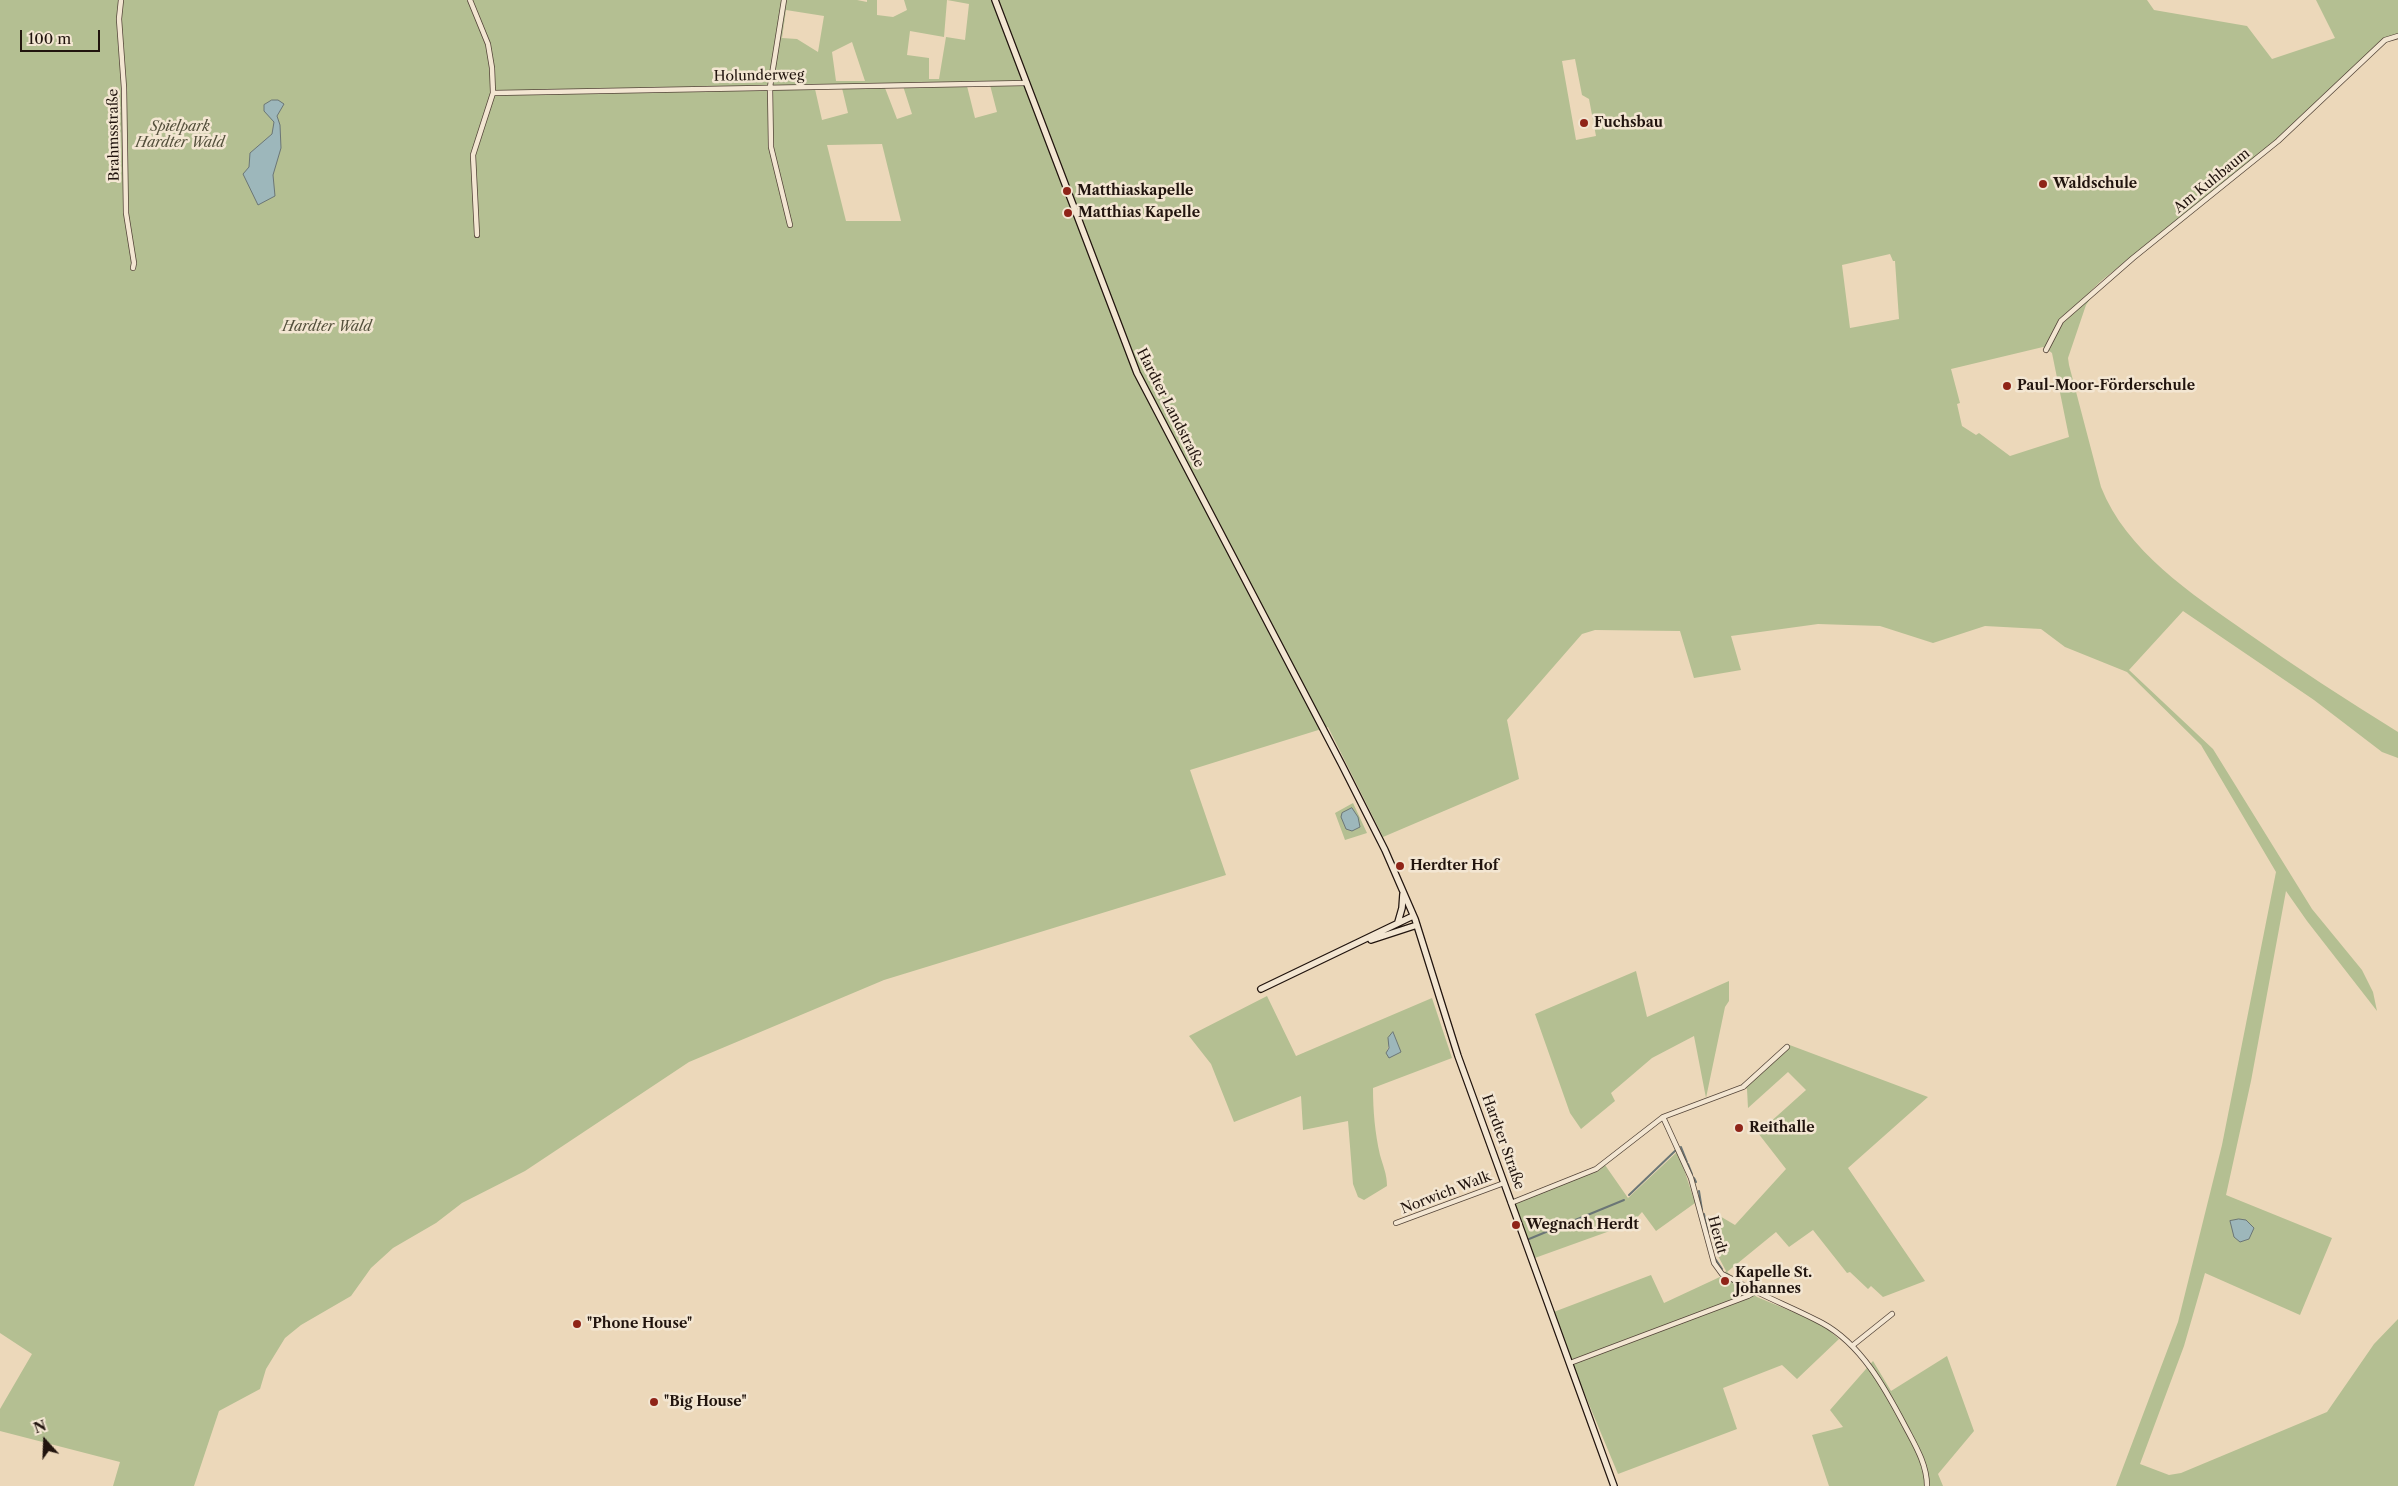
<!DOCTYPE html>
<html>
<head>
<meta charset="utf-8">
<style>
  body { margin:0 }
  #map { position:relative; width:2398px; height:1486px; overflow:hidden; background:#ecd8ba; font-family:"Libre Caslon Text",serif }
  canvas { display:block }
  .north { position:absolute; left:20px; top:1416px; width:50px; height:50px; -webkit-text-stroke:4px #f3e6d2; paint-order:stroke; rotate:340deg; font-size:14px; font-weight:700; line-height:20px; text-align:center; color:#21140e }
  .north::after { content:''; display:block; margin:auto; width:18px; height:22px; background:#21140e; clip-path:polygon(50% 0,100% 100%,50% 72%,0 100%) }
  .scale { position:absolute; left:20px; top:30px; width:80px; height:22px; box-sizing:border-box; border:2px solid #21140e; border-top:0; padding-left:6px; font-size:15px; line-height:18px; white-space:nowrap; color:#21140e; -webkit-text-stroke:4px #f3e6d2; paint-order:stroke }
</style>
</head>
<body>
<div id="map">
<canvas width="2398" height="1486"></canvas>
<div class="north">N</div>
<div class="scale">100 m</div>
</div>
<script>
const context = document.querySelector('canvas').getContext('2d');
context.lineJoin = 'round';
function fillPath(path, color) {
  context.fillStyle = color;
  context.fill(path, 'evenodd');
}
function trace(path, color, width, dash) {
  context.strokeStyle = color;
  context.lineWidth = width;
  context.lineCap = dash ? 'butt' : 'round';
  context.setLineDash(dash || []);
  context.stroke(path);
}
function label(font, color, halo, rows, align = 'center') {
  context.font = font + ' "Libre Caslon Text",serif';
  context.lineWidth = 5;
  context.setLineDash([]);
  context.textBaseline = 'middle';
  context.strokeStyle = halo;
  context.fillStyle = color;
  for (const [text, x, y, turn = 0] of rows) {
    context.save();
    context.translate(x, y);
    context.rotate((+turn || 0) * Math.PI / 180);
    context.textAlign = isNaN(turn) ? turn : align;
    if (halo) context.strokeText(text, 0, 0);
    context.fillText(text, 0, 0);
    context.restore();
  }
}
fillPath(new Path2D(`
  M0,0H857L867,2V0H877V15L893,17L907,10L904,0H2147L2154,10L2247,26L2272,59L2335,38L2316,0H2398V34L2384,40L2277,140L2101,281L2063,318L2046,349L2043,347L1951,369L1960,403L1957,404L1962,426L1976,435L1979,433L2010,456L2069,437L2052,353L2048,350L2064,320L2095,292L2086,305L2068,358L2069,365L2101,487C2126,551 2192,594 2246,632C2296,667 2346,700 2398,732V758L2382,752L2314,700L2183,611L2129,670L2213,749L2312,909L2362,970L2373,992L2377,1011L2307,921L2286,891L2251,1081L2226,1195L2332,1238L2300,1315L2205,1273L2184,1346L2140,1464L2169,1475L2181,1473L2327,1412L2374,1344L2398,1319V1486H2116L2178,1322L2222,1145L2276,872L2201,745L2127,672L2065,647L2041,629L1985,626L1933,643L1880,626L1818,624L1731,636L1741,670L1694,678L1680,631L1595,630L1582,634L1507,720L1519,779L1383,837L1328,727L1190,770L1226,875L884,980L689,1062L525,1171L462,1203L436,1223L393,1248L371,1268L351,1296L301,1325L285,1338L266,1369L260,1389L219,1411L194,1486H113L120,1462L0,1431V1409L32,1354L0,1333ZM947,0L969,4L965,40L946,37L939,79H929V58L907,55L910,31L944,37ZM786,10L824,16L818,52L797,39L782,38ZM852,42L865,81H836L832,52ZM1575,59L1582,95L1589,99L1596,136L1576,140L1562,61ZM990,85L997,112L975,118L967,86ZM903,86L912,114L897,119L885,88ZM842,88L848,113L822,120L815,89ZM882,144L901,221H846L827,145ZM1890,254L1893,261H1895L1899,319L1850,328L1842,265Z
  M1353,803L1367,833L1345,840L1335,813Z
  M1636,971L1647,1017L1729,981V1001L1725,1007L1706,1098L1694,1036L1652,1058L1611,1093L1615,1101L1581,1129L1603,1161L1570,1113L1535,1014Z
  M1267,996L1296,1056L1432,998L1452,1058L1373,1088C1373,1111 1375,1133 1380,1155C1383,1166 1387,1174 1387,1186L1364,1200L1358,1197L1353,1184L1348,1121L1303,1130L1301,1096L1234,1122L1211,1064L1189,1036ZM1393,1032L1399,1048L1387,1051Z
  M1787,1044L1928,1097L1848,1168L1925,1281L1883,1297L1871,1286L1868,1289L1850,1272L1847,1273L1813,1230L1789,1247L1776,1232L1727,1272L1757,1297L1822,1324L1839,1339L1797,1379L1782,1365L1723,1388L1737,1429L1618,1474L1551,1313L1651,1275L1664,1303L1722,1276L1726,1271L1717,1254L1708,1219L1718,1215L1735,1225L1786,1169L1758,1133L1806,1090L1788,1072L1748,1108L1747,1089L1741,1085Z
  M1678,1151L1695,1203L1656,1231L1642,1212L1632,1223L1532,1259L1511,1203L1598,1171L1605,1165L1628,1198Z
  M1947,1356L1974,1431L1938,1474L1943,1486H1829L1812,1435L1843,1427L1830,1410L1873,1361L1891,1391Z`), '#b4bf92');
const water = new Path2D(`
  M272,100H278L284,104L277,116L280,125L281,148L273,175L275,196L258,205L243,174L249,167L250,153L272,134L274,122L264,111V105Z
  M1352,808L1358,817L1360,827L1352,831L1346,829L1341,817L1342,813Z
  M1393,1032L1401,1052L1389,1058L1386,1053L1389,1048L1388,1038Z
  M2239,1219L2246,1220L2254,1228L2249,1239L2240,1242L2234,1237L2230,1221Z`);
fillPath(water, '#9db7bb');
trace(water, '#6b7676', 1);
trace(new Path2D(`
  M1681,1147L1687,1162
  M1688,1164L1692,1174
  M1694,1178L1696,1182
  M1699,1191L1702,1210
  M1629,1195L1676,1150
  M1704,1214L1708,1233
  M1529,1239L1624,1200
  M1714,1257L1722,1269
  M1755,1289L1764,1293`), '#6b7676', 2);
const street = new Path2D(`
  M121,0L119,19L124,88L126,213L134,263L133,268
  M470,0L488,44L492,68L493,93L473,155L477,235
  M784,0L770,87L771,147L790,225
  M493,93L1027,83
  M2046,350L2061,321L2133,258L2278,141L2385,40L2398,36
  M1663,1117L1691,1178L1714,1263L1722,1274L1736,1281C1764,1297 1794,1308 1822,1323C1861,1344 1885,1388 1905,1426C1915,1445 1927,1464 1927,1486
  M1511,1203L1596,1169L1663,1117L1743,1087L1787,1047
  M1396,1223L1504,1183
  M1852,1346L1892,1314
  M1570,1363L1748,1296L1755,1292`);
const secondary = new Path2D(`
  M995,0L1137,373L1342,765L1385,850L1415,919L1458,1056L1614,1486
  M1398,922L1402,908L1403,894
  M1371,940L1417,925
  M1261,989L1413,916`);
trace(street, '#544539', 6);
trace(secondary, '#21140e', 8);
trace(street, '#f3e6d2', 4.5);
trace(secondary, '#f3e6d2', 5.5);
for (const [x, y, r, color] of [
  [1584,123,5,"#8f2418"],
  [2043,184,5,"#8f2418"],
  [1067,191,5,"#8f2418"],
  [1068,213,5,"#8f2418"],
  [2007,386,5,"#8f2418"],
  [1400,866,5,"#8f2418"],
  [1739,1128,5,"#8f2418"],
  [1516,1225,5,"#8f2418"],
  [1725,1281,5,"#8f2418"],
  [577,1324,5,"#8f2418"],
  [654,1402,5,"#8f2418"]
]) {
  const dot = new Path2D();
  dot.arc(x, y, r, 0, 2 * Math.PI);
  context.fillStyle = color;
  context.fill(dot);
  trace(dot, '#f3e6d2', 2);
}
label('14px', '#21140e', '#f3e6d2', [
  ["Holunderweg",759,76,-1],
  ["Brahmsstraße",114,135,-91],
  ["Am Kuhbaum",2212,181,-39],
  ["Hardter Landstraße",1170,408,63],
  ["Hardter Straße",1503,1142,70],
  ["Norwich Walk",1446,1193,-21],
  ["Herdt",1717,1235,75]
]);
label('bold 14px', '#21140e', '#f3e6d2', [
  ["Fuchsbau",1594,123],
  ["Waldschule",2053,184],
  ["Matthiaskapelle",1077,191],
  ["Matthias Kapelle",1078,213],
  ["Paul-Moor-Förderschule",2017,386],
  ["Herdter Hof",1410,866],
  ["Reithalle",1749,1128],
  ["Wegnach Herdt",1526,1225],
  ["Kapelle St.",1735,1273],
  ["Johannes",1735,1289],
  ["\"Phone House\"",587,1324],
  ["\"Big House\"",664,1402]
], 'left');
label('italic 14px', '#54503c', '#f3e6d2', [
  ["Spielpark",180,127],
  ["Hardter Wald",180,143],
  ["Hardter Wald",327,327]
]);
</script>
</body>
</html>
